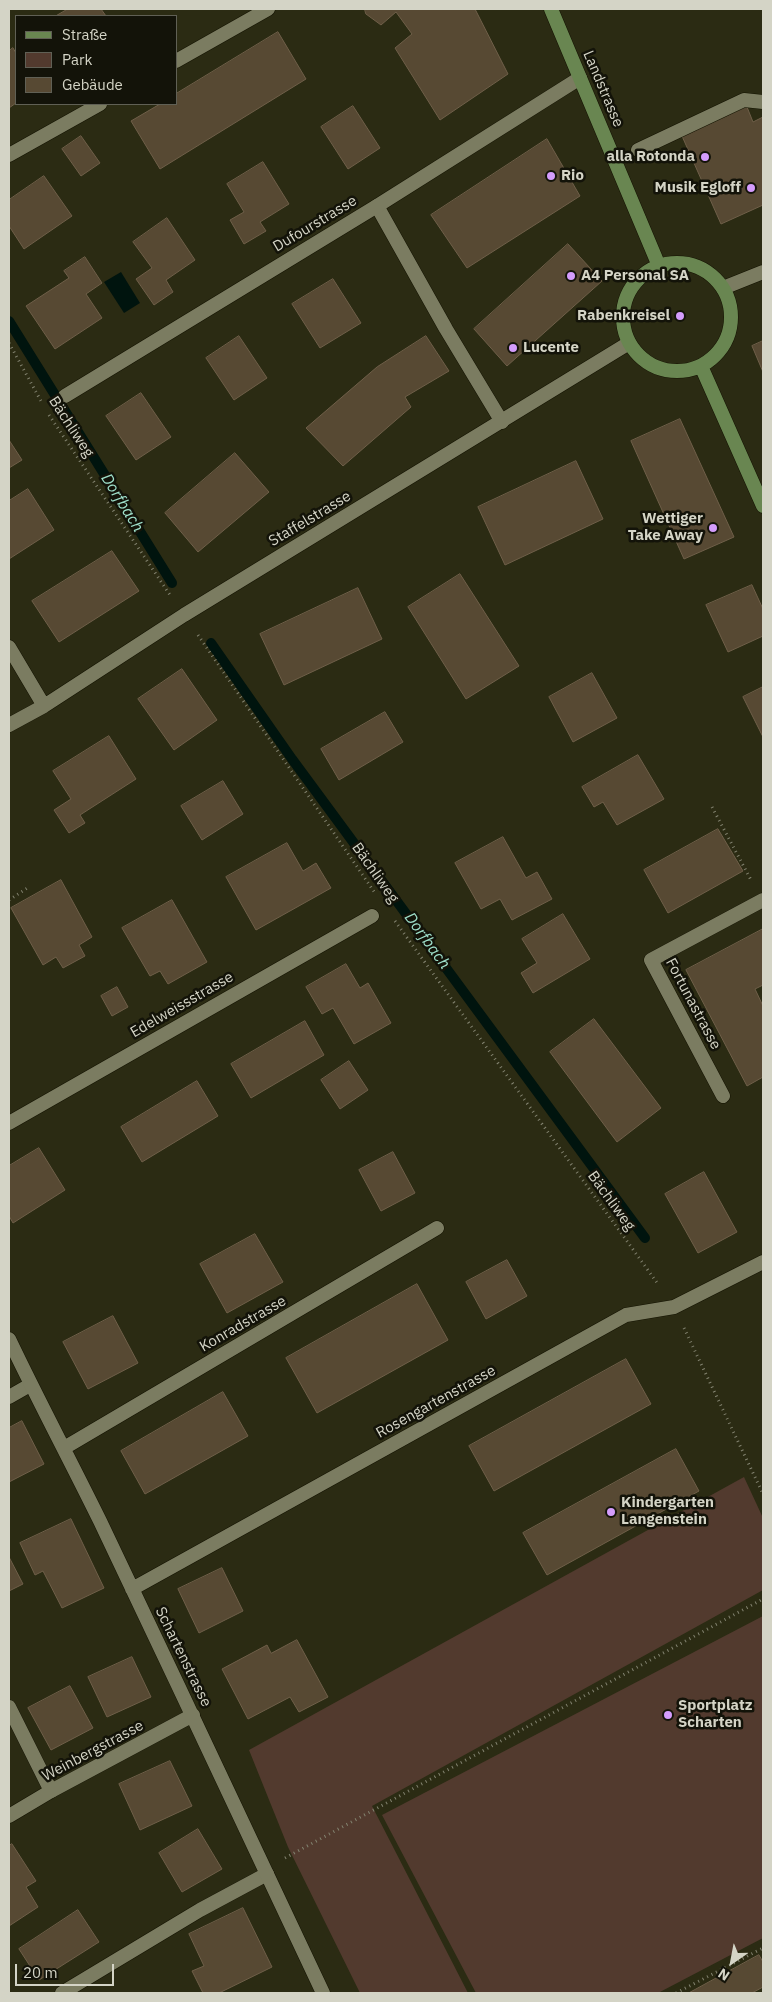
<!DOCTYPE html>
<html>
<head>
<meta charset="utf-8">
<style>
  body { margin:0 }
  #map { position:relative; width:772px; height:2002px; overflow:hidden; background:#2b2b13; font-family:"IBM Plex Sans",sans-serif }
  canvas { display:block }
  .frame { position:absolute; inset:0; border:10px solid #d4d4c6; pointer-events:none }
  .legend { position:absolute; left:15px; top:15px; width:162px; height:90px; box-sizing:border-box; background:#131309; border:1px solid #606055; margin:0; padding:6px 9px; list-style:none; font-size:15px; color:#d4d4c6 }
  .legend li { display:flex; align-items:center; gap:10px; height:25px }
  .legend b { width:25px; border:1px solid #606055 }
  .north { position:absolute; left:707px; top:1937px; width:50px; height:50px; -webkit-text-stroke:4px #131309; paint-order:stroke; rotate:213deg; font-size:14px; font-weight:700; line-height:20px; text-align:center; color:#d4d4c6 }
  .north::after { content:''; display:block; margin:auto; width:18px; height:22px; background:#d4d4c6; clip-path:polygon(50% 0,100% 100%,50% 72%,0 100%) }
  .scale { position:absolute; left:15px; top:1964px; width:99px; height:22px; box-sizing:border-box; border:2px solid #d4d4c6; border-top:0; padding-left:6px; font-size:15px; line-height:18px; white-space:nowrap; color:#d4d4c6; -webkit-text-stroke:4px #131309; paint-order:stroke }
</style>
</head>
<body>
<div id="map">
<canvas width="772" height="2002"></canvas>
<div class="frame"></div>
<ul class="legend">
<li><b style="height:6px;background:#698651"></b>Straße</li>
<li><b style="height:14px;background:#523a2e"></b>Park</li>
<li><b style="height:14px;background:#574933"></b>Gebäude</li>
</ul>
<div class="north">N</div>
<div class="scale">20 m</div>
</div>
<script>
const context = document.querySelector('canvas').getContext('2d');
context.lineJoin = 'round';
function fillPath(path, color) {
  context.fillStyle = color;
  context.fill(path, 'evenodd');
}
function trace(path, color, width, dash) {
  context.strokeStyle = color;
  context.lineWidth = width;
  context.lineCap = dash ? 'butt' : 'round';
  context.setLineDash(dash || []);
  context.stroke(path);
}
function label(font, color, halo, rows, align = 'center') {
  context.font = font + ' "IBM Plex Sans",sans-serif';
  context.lineWidth = 5;
  context.setLineDash([]);
  context.textBaseline = 'middle';
  context.strokeStyle = halo;
  context.fillStyle = color;
  for (const [text, x, y, turn = 0] of rows) {
    context.save();
    context.translate(x, y);
    context.rotate((+turn || 0) * Math.PI / 180);
    context.textAlign = isNaN(turn) ? turn : align;
    if (halo) context.strokeText(text, 0, 0);
    context.fillText(text, 0, 0);
    context.restore();
  }
}
fillPath(new Path2D(`
  M744,1477L763,1518V1590L372,1806L468,1993H360L288,1847L249,1750Z
  M763,1616V1938L658,1993H476L382,1815Z`), '#523a2e');
fillPath(new Path2D(`
  M121,272L140,303L124,313L104,282Z`), '#00140e');
trace(new Path2D(`
  M9,321L172,583
  M211,643L292,759L645,1238`), '#00140e', 10);
const building = new Path2D(`
  M68,9H101L106,16H56Z
  M365,9H475L508,74L440,120L395,48L412,34L396,12L381,25L366,14Z
  M278,32L306,79L160,169L131,121L160,104H176V94Z
  M13,48L16,53V103L9,108V51Z
  M353,106L380,148L348,169L321,127Z
  M747,107L753,122L763,117V205L721,224L682,136Z
  M81,136L100,163L81,176L62,149Z
  M547,139L580,196L467,268L431,215Z
  M263,162L289,204L260,222L266,231L244,244L230,220L244,212L227,184Z
  M44,176L72,216L24,249L9,226V200Z
  M167,218L195,260L166,280L173,292L154,305L136,279L152,268L133,242Z
  M568,244L602,281L507,366L474,329Z
  M85,257L102,283L86,294L102,318L55,349L26,306L69,278L64,271Z
  M333,279L361,323L320,348L292,304Z
  M239,336L267,378L234,400L206,358Z
  M426,336L449,371L405,397L411,407L343,466L306,428L377,367Z
  M763,341V372L752,346Z
  M141,393L171,437L136,460L106,416Z
  M680,419L734,537L684,559L631,441Z
  M9,440L22,460L9,468Z
  M235,453L269,492L198,552L165,513Z
  M576,461L603,519L505,565L478,507Z
  M28,489L54,530L9,559V501Z
  M112,551L139,591L59,642L32,601Z
  M460,574L519,666L466,699L408,607Z
  M752,585L763,609V636L728,652L706,605Z
  M358,588L382,639L284,685L260,634Z
  M182,669L217,720L174,750L138,699Z
  M592,673L617,718L573,742L549,697Z
  M763,687V737L743,697Z
  M385,712L403,742L339,780L321,749Z
  M109,736L136,779L80,815L85,823L69,833L54,810L71,799L53,771Z
  M638,755L664,799L617,825L603,802L594,807L582,787Z
  M223,781L243,814L202,840L181,806Z
  M718,829L743,871L668,913L644,870Z
  M503,837L526,878L537,872L552,899L512,920L500,899L481,909L455,863Z
  M287,843L303,871L316,863L331,888L256,930L226,877Z
  M61,880L92,937L79,945L85,956L63,968L56,957L43,965L11,908Z
  M172,900L207,962L168,984L160,971L150,976L122,928Z
  M563,914L590,959L533,993L521,973L537,963L522,939Z
  M763,929V985L755,989L763,1006V1077L747,1086L686,970Z
  M346,964L360,988L368,983L391,1023L354,1044L333,1008L322,1014L306,987Z
  M117,987L128,1007L112,1016L101,996Z
  M594,1019L661,1108L617,1142L550,1052Z
  M305,1021L324,1055L251,1098L231,1064Z
  M349,1061L368,1090L340,1109L321,1080Z
  M197,1081L218,1116L142,1162L121,1127Z
  M39,1148L65,1190L13,1223L9,1216V1166Z
  M393,1152L415,1193L381,1211L359,1170Z
  M704,1172L737,1232L698,1253L665,1194Z
  M255,1234L283,1282L227,1313L200,1264Z
  M507,1260L527,1296L486,1319L466,1282Z
  M417,1284L448,1340L317,1413L286,1358Z
  M113,1316L138,1363L88,1389L63,1342Z
  M626,1359L651,1404L494,1491L469,1446Z
  M223,1392L248,1436L145,1494L121,1451Z
  M22,1421L44,1464L9,1482V1428Z
  M676,1449L699,1491L547,1575L523,1533Z
  M71,1519L104,1588L62,1608L43,1571L35,1575L20,1543Z
  M9,1557L23,1584L9,1591Z
  M222,1568L243,1611L199,1633L178,1589Z
  M297,1640L328,1697L299,1712L290,1697L248,1719L222,1669L267,1645L271,1653Z
  M132,1657L151,1697L107,1717L88,1677Z
  M70,1686L93,1728L51,1750L28,1708Z
  M170,1761L192,1806L140,1830L119,1784Z
  M198,1829L222,1869L182,1892L159,1853Z
  M12,1844L36,1881L26,1887L38,1907L9,1926V1846Z
  M243,1908L272,1967L219,1993H203L192,1971L204,1966L189,1934Z
  M78,1910L99,1942L39,1980L19,1949Z
  M759,1955L763,1962V1987L752,1993H689Z`);
fillPath(building, '#574933');
trace(building, '#6f5f49', 1);
const service = new Path2D(`
  M638,150L744,100L763,102
  M377,206L446,329L502,422
  M9,1397L30,1385
  M9,1707L51,1791
  M62,1993L200,1910L267,1874`);
const minor = new Path2D(`
  M176,61L268,9
  M9,155L100,104
  M723,288L763,272
  M65,396L377,206L580,78
  M9,647L44,706
  M9,725L44,706L184,615L629,343
  M723,1096L651,960L763,900
  M9,1123L372,916
  M9,1339C38,1400 70,1460 100,1521C175,1678 249,1836 323,1993
  M64,1448L437,1228
  M132,1589L626,1315L674,1307L763,1262
  M9,1816L51,1791L193,1715`);
const secondary = new Path2D(`
  M551,9L659,266
  M623 317a54 54 0 1 1 108 0a54 54 0 1 1-108 0Z
  M701,366L763,506`);
trace(service, '#141300', 15);
trace(minor, '#141300', 15);
trace(secondary, '#141300', 15);
trace(new Path2D(`
  M9,343L41,401
  M49,415L170,595
  M198,635L375,893
  M712,807L751,880
  M9,900L29,887
  M395,921L658,1284
  M684,1328L763,1494
  M285,1858L763,1599
  M676,1993L763,1948`), '#838370', 3, [1, 4]);
trace(service, '#7b7c61', 14);
trace(minor, '#7b7c61', 14);
trace(secondary, '#698651', 14);
for (const [x, y, r, color] of [
  [705,157,5,"#d49cfc"],
  [551,176,5,"#d49cfc"],
  [751,188,5,"#d49cfc"],
  [571,276,5,"#d49cfc"],
  [680,316,5,"#d49cfc"],
  [513,348,5,"#d49cfc"],
  [713,528,5,"#d49cfc"],
  [611,1512,5,"#d49cfc"],
  [668,1715,5,"#d49cfc"]
]) {
  const dot = new Path2D();
  dot.arc(x, y, r, 0, 2 * Math.PI);
  context.fillStyle = color;
  context.fill(dot);
  trace(dot, '#131309', 2);
}
label('15px', '#d4d4c6', '#131309', [
  ["Landstrasse",603,89,67],
  ["Dufourstrasse",315,224,-31],
  ["Bächliweg",71,427,57],
  ["Staffelstrasse",310,519,-31],
  ["Bächliweg",375,873,55],
  ["Fortunastrasse",693,1004,62],
  ["Edelweissstrasse",182,1005,-30],
  ["Bächliweg",611,1201,54],
  ["Konradstrasse",243,1324,-30],
  ["Rosengartenstrasse",436,1402,-29],
  ["Schartenstrasse",183,1657,64],
  ["Weinbergstrasse",93,1751,-28]
]);
label('bold 15px', '#d4d4c6', '#131309', [
  ["alla Rotonda",695,157,"right"],
  ["Rio",561,176],
  ["Musik Egloff",741,188,"right"],
  ["A4 Personal SA",581,276],
  ["Rabenkreisel",670,316,"right"],
  ["Lucente",523,348],
  ["Wettiger",703,519,"right"],
  ["Take Away",703,536,"right"],
  ["Kindergarten",621,1503],
  ["Langenstein",621,1520],
  ["Sportplatz",678,1706],
  ["Scharten",678,1723]
], 'left');
label('italic 16px', '#9fe0cb', '#131309', [
  ["Dorfbach",122,503,58],
  ["Dorfbach",427,941,54]
]);
</script>
</body>
</html>
